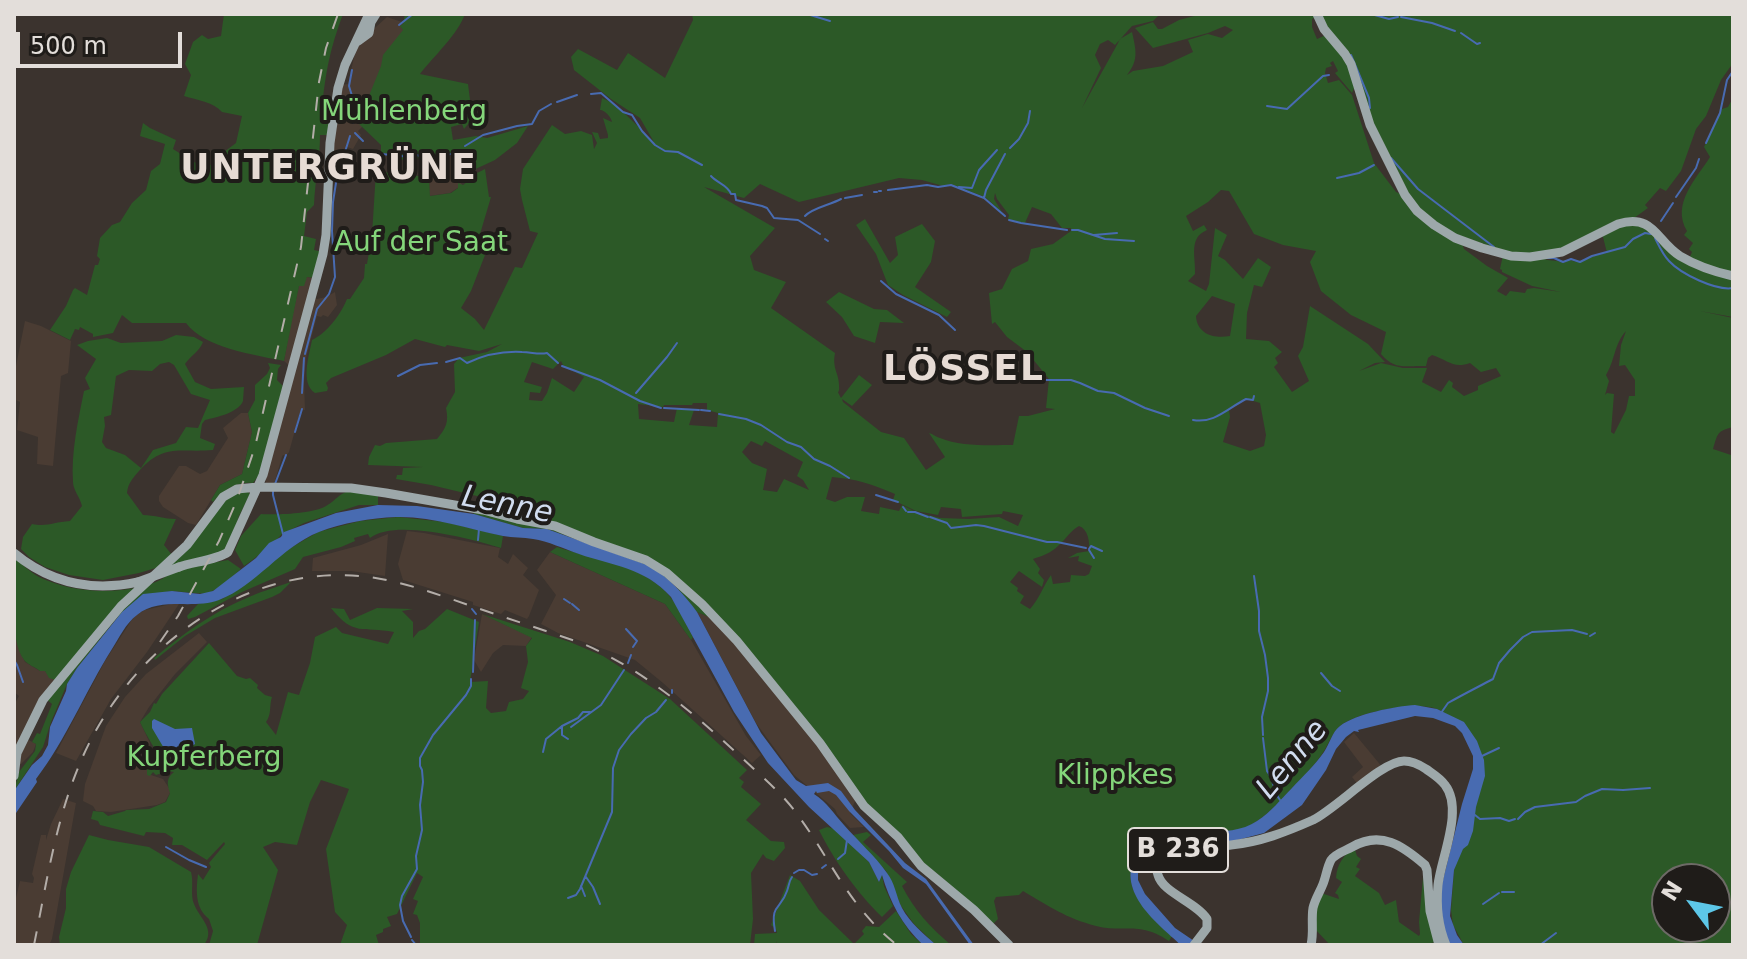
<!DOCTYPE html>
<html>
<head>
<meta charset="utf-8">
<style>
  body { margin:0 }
  #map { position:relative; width:1747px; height:959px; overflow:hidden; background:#3b332e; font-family:"DejaVu Sans",sans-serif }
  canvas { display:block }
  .frame { position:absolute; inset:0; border:16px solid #e3deda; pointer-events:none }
  .north { position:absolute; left:1651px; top:863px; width:80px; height:80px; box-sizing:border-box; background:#1f1c19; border:2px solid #6d6a66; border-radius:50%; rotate:302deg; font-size:22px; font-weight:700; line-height:32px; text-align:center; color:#e3deda }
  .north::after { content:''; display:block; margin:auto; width:28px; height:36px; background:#5dc7e8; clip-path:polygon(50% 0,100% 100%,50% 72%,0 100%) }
  .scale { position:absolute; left:16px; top:32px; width:166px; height:36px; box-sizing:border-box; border:4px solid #e3deda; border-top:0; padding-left:10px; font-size:24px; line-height:28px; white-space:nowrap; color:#e3deda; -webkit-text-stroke:6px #1f1c19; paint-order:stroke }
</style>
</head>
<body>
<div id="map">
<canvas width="1747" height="959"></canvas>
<div class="frame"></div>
<div class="north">N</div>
<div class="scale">500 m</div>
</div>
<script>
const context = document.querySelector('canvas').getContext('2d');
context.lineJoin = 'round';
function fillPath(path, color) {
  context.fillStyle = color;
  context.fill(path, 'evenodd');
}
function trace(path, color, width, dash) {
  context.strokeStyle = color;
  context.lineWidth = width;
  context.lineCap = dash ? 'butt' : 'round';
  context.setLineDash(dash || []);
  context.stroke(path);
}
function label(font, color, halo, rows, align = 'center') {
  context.font = font + ' "DejaVu Sans",sans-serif';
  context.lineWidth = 8;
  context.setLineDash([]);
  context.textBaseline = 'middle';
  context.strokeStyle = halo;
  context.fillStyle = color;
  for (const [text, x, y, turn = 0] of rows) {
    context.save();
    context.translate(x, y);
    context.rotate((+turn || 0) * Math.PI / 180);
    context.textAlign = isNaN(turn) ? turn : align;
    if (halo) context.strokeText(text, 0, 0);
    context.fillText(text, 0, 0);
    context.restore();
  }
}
fillPath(new Path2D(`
  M387,17L402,22L405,29L370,104L363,126L358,131L361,135L353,149L347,147L342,166L337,169L336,181L330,182L340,85L348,84L357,44Z
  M466,153L469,172L457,175L462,185L450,193L429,196L430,159Z
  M307,277L316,278L314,298L317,299L326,297L335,292L337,305L328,317L323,315L321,317L317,316L306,358L304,382L305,410L301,409L289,452L286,456L283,455L282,457L274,484L266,483L265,477L291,367L284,361L290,327L299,285Z
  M25,321L41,326L71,341L68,373L61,376L53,466L37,464L38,437L17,430L20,402L14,399V376Z
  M241,413H248L252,432L242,474L220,485L196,525L188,523L163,507L159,501V496L179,466H186L200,474L207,471L228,438L223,428Z
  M407,531L424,533L500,548L498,557L508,564L513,554L528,568L523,575L539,590L529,616L527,619L505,610L501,614L473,605V602L403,580L398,564Z
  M388,534L385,576L351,571H312L313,558L361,545Z
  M550,552L665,604L691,640L746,736L761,755L752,763L663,683L635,660L558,633L541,624L556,595L537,570Z
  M171,604H179L147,652L111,699L76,761L56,753L105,661L131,621L136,615L145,610Z
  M697,612L716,620L825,752L856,799L850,813L864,827L850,828L837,814L835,809L794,775L756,723Z
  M482,614L532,637L526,646L503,645L493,653L481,672L474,660Z
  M14,629L19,649L25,662L40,671H45L58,680L25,738L36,744L33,752L21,764L14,768V705L19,696L14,692Z
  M199,633L207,642L175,674L149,707L140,722L150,743L149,748L142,747L138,757L146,760L148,774L163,779L171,791L165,802L157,805L111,812L96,811L93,806L83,801L85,784L106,726L125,697L146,674Z
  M1354,733L1383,768L1360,787L1352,777L1363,767L1344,742Z
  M63,799L76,803L52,939L49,945H14V906L20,881L33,883L34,878L32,874L41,835H46V840L51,824Z`), '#4a3c33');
fillPath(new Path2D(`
  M224,14H343C330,49 326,70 322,107L334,116L331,135H320C320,159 315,181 314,205L307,212L304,236L316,239L314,250L323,252L316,278L307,277L304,286H299L284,361C256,355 204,348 186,323H132L122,315L113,333L93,337V334L80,327L79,330L75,329L70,340L50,330L66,306L73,290L75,288L87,295L95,265H98L100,259L97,256L100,238L112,225L120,222L132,203L146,190L151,171L160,164L165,144L140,136L143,123L150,128L176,140L173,149L192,161L208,168L216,158L236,143L242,116L222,112C213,102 197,100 184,96L191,75L185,64L193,42L202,35L208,39L221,36Z
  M405,14H465C458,34 434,56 420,74L468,84L473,123H469L464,129L462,124L451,127L453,140L476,136L487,138L528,126L517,143L495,160L469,172L466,153C440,155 417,160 391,160L393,154L381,153V145L358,123L381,66L383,55L403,30L400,26L403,24Z
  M692,14H1160L1153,21L1132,26L1115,45L1108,40L1100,44L1095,55L1101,68L1082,108L1118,43L1120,39L1132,32C1136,50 1139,60 1127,75L1133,71L1163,66L1193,52L1188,40L1208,34L1222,38L1233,30L1225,26L1208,33L1153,48L1135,28L1153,22L1158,29H1162L1179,20L1202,14H1316L1317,17L1312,19V27L1317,39L1326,35L1347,60L1355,86L1352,93L1335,73L1338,71L1333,61L1330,63L1332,66L1326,68L1325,73L1328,83L1339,80L1352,95L1374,163L1396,192L1403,195L1463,246L1464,249L1487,266L1508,278L1497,291L1506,296L1510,291L1525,293L1527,289L1534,288L1561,292L1532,286L1502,272V270L1500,269L1503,255L1543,258C1549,262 1555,259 1563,263L1570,260C1580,264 1582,261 1591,257C1596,255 1602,254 1607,253L1602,233L1619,225L1640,223L1667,247L1733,277V317L1700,311L1733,318V427C1717,431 1718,433 1713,449L1731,455L1733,451V945H1464L1453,925L1451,910L1454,870L1480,752C1468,739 1457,723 1443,712C1425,698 1352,712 1338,728C1331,735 1328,746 1322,754C1314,766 1304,776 1294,786C1280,800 1272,812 1254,823C1217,848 1145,808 1132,866C1127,890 1138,897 1151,914C1158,922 1164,929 1172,936L1169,941C1139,921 1124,933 1096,926C1066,918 1050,907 1023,891L1019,895L996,897L994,901L998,919L993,924L939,876L938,874L926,867L869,807L723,623L697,612L674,584L616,553L547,529L523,528L474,514L471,509L526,523L533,512L505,497L502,502L431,485L396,479L397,475H402L403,468L423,467L368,465L369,457L375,445L380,446L386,443L437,439C446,428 449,422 446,408L455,392L454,364L459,358L487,352L502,344L479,351L447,345L445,347L415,339L386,355L331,378L326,383L328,388L327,391L315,393C300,383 309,356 312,340C327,333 341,314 347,299H350L364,278L365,264H367L372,235L376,171L427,177L429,178L430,196L451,193L458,188V183L463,185L471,179V176L485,169L489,197H491L475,251L485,255L471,291L461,308L475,319L484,330L515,267L522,268L538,233L530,231L522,200L520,189L523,169L552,125L565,134L581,131L592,135L594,149L597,143L592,132L598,133L600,139L608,138V135L603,118L612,122C611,117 605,110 600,110L602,98L615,104L654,142L640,118L611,99L574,70L571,57L578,49L617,70L628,53L665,78L693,20ZM899,178L922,180L943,186L951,184L985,197L1002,212L994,199L995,193L997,199L1009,215L1008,219L1025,223L1032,207L1051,214L1062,228H1071V231L1053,244L1031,249L1028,261L1012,269L1002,289L989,293L992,324L995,322L1007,337L1027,352L1049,379L1046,408L1055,409L1028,416H1019L1013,445C991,445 961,447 940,438C936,437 933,434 929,433L945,457L926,470L904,438L881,432L843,402L842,399L852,406L872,385L859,375L841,398C835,386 840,398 839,385C839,373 832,369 835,353L771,308L786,282L754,270L750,256L775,228L704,187L744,198L760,184L799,202ZM1221,190L1229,191L1254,234L1283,245L1316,251L1310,262L1321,291L1351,315L1386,332L1381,354C1395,371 1406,365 1426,366L1428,358L1432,355C1448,360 1453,369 1470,363L1481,372L1496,368L1501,376L1478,386V390L1464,396L1452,387L1453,383L1449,380L1441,392L1422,382L1427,368H1403L1381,363L1359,371L1375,363L1385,362L1368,344L1310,306L1303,347L1298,356L1309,381L1292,392L1274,367L1278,363L1275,358L1282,352L1269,341L1246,339L1247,313L1254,285L1262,287L1271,267L1258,258L1243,279L1225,260L1218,256L1227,235L1215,228L1209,284L1206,291L1188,281L1195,274C1196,257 1188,238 1207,230L1204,225L1193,231L1186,216L1208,202ZM1212,296L1235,304L1230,336C1214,339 1197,334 1196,316ZM1626,331L1621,345L1619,366L1625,365L1635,380V396H1629L1626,410L1614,434L1611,432L1614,394L1607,393L1605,395L1609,381L1606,375C1615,361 1614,344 1626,331ZM561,361L563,365L584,377L574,392L552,378L547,393L542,401L529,400L530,392L540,393L542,387L524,382L532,362L553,369ZM1247,399L1260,403L1266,435L1264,446L1250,451L1223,442L1230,417L1229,410ZM693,403H707V410L718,413L717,427L689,425L694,410L677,408L674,422L639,419L638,404L663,407L664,405H692ZM751,441L762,446L765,441L803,462L797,476L803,480L809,490L784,479L777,492L763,490L767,469L752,463L742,452ZM832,477C856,479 872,484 895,494L893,500L916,511L938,515L941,507L961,509L962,517L1002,514L1003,511L1023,515L1018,526L999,517L969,519L940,518L916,512L902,505L899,511L880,507L879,514L861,511L865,497H847L835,502L826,499ZM1079,526C1088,529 1090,542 1089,551L1077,553L1068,558L1079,556L1078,561L1092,566L1089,574L1085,576L1071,575L1070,582L1053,584L1051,575C1043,586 1040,598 1030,609L1020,603L1024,596L1017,591L1018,588L1010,582L1019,571L1042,587L1044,580L1038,573L1040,569L1033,559C1042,556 1051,553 1058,546C1066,539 1070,531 1079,526ZM1667,879H1715V927H1667Z
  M1320,14H1733V63L1721,80L1706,116L1696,129L1681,171L1666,191L1660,188L1645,205L1648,208L1634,218L1552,253L1512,254L1447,231L1414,205L1372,124L1356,76Z
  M1733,98V275L1689,259L1692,252L1689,249L1693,243L1684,235L1687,231C1671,204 1696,179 1710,157L1704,147L1722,109L1728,107Z
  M865,219L890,263L898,255L895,237L922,224L935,241L931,262L915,287L951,312L947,317L903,295L888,285L876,254L856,225Z
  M839,292L874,309L887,310L904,323L880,322L875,343L854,336L842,317L826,302Z
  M176,335L194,337L203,342C199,352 191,355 185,364L195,382L211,389L244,387C244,388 243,401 243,401C238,413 217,417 205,420L202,424L200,438L215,444L213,450C180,453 164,443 139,471C133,478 128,483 127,493L143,515C155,515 164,519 176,519L164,545L172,555L159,567L139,573L103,580L69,575L45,567L29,557L21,549L23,537L32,524C47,527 54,522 70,521L82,506C80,497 73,490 73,482C71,452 78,421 84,391L90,389L85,378L96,359L77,345L88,341L107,338L121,343L162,341ZM169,362L174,365L191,394L210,400L198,428L186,427L176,443L153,450L141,468L125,455L106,448L102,442L105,426L104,417L111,415L116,376L129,370L152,371L160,364Z
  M268,363L281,365L278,369L277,380L283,386L259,475L253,483C236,481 224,490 213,502L211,500L220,485L242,474L252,432L248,413L255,400V385L267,374L270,368Z
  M353,490L378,496V505H359L304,523L282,534C272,545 257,557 244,566L235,550L241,536L261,514C277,515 312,514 326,506C337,500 338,493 353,490Z
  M247,491L250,494L239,516L229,546L224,552L164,571L233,492Z
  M398,517L445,522L503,536L501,548C472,539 395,518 370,538L368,534L354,538L355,541L341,547L303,557L295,569L242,592L195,617L188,619L187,616L198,604L222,599L233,593L287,550L318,532L360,521Z
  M557,547C593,559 640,564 667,593C678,605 685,623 693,637L691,640L665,604L550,552Z
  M14,558C22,564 30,572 39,577C72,593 116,595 150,584C159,582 165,576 173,573C190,567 210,563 228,560L241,569L223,585L207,594L172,591L147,595L116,619L77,668L67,684L51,722L43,747L14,791L19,772L35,751L36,744L32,742L37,733L40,734L52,704L45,698L59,681L49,678L45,671H40C35,667 28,665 24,660C9,640 14,584 14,558Z
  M291,582L280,593L272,597L215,618L185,636L155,660L154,658C183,634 214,611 249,597C262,591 277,587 291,582Z
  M331,608L344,609L350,620L377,608L413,609L402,611L413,622V638L419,631L425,629L447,609L479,622L470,682L488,681L486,708L491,713L506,711L509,702L523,699L529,691L521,688L528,662L526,646L532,638L482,614L570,642L603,656L670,699L747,770L739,778L744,782L741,787L761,804L746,820L771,841L784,842L785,848L774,861L766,858L763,854L751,873L753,919L750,945H420V923L417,915L413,914L418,901L413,899L423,877L417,873L397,914L387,917L391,926L383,929V932L376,935L379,945H340L347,925L335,912L326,849L349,789L321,780L310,802L297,845L275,842L263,847L278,870L257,945H209L213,931L209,919C195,908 196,891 198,874L203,880L211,867L209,863L225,844L224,842L207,860L182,845H172L173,838L165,833L146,832L144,836L100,825L98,821L91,819L93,811L103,812L108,816L125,811L126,810L149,809L166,802L170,793C167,784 166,778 174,772L168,771L156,775L153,772L150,776L147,775V767L145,764L148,761L142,756L144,753L151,755L156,761L160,760C155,747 146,736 140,722L150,712L154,703L156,704L162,694L209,643L237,676L246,679L250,678L258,685L257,688L265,695L272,697C269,705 272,714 266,722L276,735L288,692L299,695L310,663L315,637L336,627L342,633L388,644L394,632C362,626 354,637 331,608Z
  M827,827L835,829L869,862L879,882L881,874L882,875L884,886L893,906L882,917C858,894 833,859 819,830Z
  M867,832L871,835L863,842L907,882L902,886C915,911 930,927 951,945H936L914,924L901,906L886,871L853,835Z
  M89,835L108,840L149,847L191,872C194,882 190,895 194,904C200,919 216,929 204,945H60L59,937L66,908V889L71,872Z
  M1354,847L1357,856L1361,859L1356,867L1360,869L1355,876L1379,893L1385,905L1396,900L1399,922L1419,936L1420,934L1419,922L1423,877L1435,942L1424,945H1330L1314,928V909L1321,893L1339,899L1338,895L1335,893L1342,882L1336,878C1337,863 1344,856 1354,847Z
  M790,875L800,881L819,910L854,944L864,934L862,931L866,926L879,927L896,911L911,934L923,945H777L776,941V945H754L755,934L777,933L776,929L771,925Z`), '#2c5927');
fillPath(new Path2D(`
  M378,505L417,506L474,514L523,528L547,529L650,566C669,578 684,594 697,612L761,733L796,780L806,786L828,783L841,791L855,810L905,863L926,879L974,945H970L926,884L903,868L889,851L849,811L836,795L829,791L817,793L816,791L814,794C827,802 834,814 844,825C858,841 875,856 887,873C895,883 896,896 902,908C910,923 924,934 936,945H923C902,925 890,902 882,875L879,882L869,862L809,807L768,763L734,712L671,597C644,567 613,566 579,554C564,549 548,541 533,539C523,537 513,538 503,536C468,529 432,516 396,517C371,518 342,523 319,532C281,547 256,586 219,600C193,610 160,596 137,615C126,623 119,638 112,649C85,692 66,740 36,779L37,782L14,816V791L32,765L42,756L48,745L50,727L66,691L67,684L77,668L122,612L143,594L172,591L200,594L213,591L256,558L269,543L281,537L284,532L336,513Z
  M1415,705L1437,709L1464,722L1477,741L1484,760L1485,776L1476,807L1473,831L1468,845L1463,849L1454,870L1450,916L1457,935L1464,945H1449L1446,940L1439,896L1462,804L1473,769V756L1462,733L1455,726L1433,718L1415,716L1358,730L1359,732L1354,731L1346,737L1336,749L1326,770L1302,805L1264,833L1226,843L1215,841L1163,847L1145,854L1139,865L1138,874V880L1145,894L1175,928L1200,945H1181C1157,923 1117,893 1135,856C1155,813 1221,846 1257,821C1271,812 1280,800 1292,788C1303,776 1315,765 1324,752C1330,743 1332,732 1340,726C1355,714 1396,706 1415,705Z
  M154,719L175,729L192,728L195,744L183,752L176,751L174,754L168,755L152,728V721Z`), '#486bb1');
trace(new Path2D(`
  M807,14L830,21
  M1371,14L1389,19L1398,17
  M1401,17L1432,23L1455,31
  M399,25L413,14
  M1461,33L1477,44L1480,43
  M1351,55L1369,98L1370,108
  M352,70L349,86L356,109L353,123
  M591,94L601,93L623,112L632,115L642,131L655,145L665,151L678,152L702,165
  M557,102L577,95
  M1267,106L1287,109L1323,76L1329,75
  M355,133L363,141
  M1706,143L1720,113L1727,80L1733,71
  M465,146L483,135L517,126L532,124L539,111L551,104
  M1010,148L1019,139L1028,123L1030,111
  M382,154L410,157L417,155L426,159L451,154
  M344,155L350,136
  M1391,158L1418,189L1494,247
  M711,176C717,183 728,185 731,194H735L736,200L762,206L767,208L774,218L798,220L820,234
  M1337,178L1359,173L1374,165
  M959,187L972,188L979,170L997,150
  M888,190L927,185L938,187L951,185L984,198L1005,216
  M879,191H881
  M874,192H877
  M1676,197L1696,168L1699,159
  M845,198L862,195
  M984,198L986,190L1005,154
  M805,216C812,208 830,205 841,199
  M1009,220L1021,223L1067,230
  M1661,221L1673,203
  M1072,230H1078L1105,239L1134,241
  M1094,235L1117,233
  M1655,238C1659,246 1663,255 1669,261C1681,274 1716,291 1733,288
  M825,239L828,241
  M1544,258H1554L1563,262L1571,259L1580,262L1592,256L1625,247L1633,239L1645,233L1651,234
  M881,281L896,294L939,315L955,330
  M305,354L317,309L329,294L335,277L332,231L333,202L338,170
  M446,362L460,358L467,363C484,355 504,351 522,352C532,352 538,355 547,353L558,363
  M562,366L600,380L640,401L661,408
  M398,376L420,365L437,363
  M1024,380H1071L1080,383L1098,391L1114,393L1145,408L1169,416
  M302,393L304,358
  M636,393L667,357L677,343
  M664,408L699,410
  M701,410L710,411
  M719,414L746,419L761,425L787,442L801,447L814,459L830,466L849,478
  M1193,420C1214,424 1228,408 1246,399L1253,400L1254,396
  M295,432L302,409
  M275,484L286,455
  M273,490V495L283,534
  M876,495L898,502
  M903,507L906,511
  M908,512H915L928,517
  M930,517L947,523L951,528L976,525L984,526L1047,542H1057L1086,548
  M478,540L479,529
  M1089,549L1091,546L1102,551
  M1089,550L1094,558
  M1254,576L1259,611V631L1265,655L1268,678V691L1262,717L1263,735
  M564,599L570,603
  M572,604L579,610
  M472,609L476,614
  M626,629L637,641L633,647
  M1590,636L1595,633
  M14,660L17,665L23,682
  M628,663L631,655
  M473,672L475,620
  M1321,673L1332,686L1340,691
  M672,690V693
  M1441,713L1448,703C1462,695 1478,687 1493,679L1499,663L1510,650L1523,637L1532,632L1572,630L1587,634
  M571,727L601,705L624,670
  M1263,738L1267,771C1274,779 1273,791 1280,800
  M568,739L562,735V726L578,718L583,712H590
  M543,752L546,739L562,726
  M1482,756L1499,748
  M1475,815L1480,819L1500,818L1509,821L1515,819
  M1518,819L1525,812L1535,807L1576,802L1585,796L1602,789L1623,790L1650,788
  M166,847L189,860L206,867
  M838,859L845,853L847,840
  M822,868L826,865
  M794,873L799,870H804L812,875L817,874
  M586,877L593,887L600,904
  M581,886L585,896
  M1502,892H1514
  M568,898L576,895L580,889L612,812L613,768L619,750L631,734L646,718L656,712L666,700
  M1483,904L1499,893
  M775,931C770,903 781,910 787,891C789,886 789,881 792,877
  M411,937L403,921L400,905L402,896L417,869L416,856L422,830L420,805L423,782L422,770L420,766V758L433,735L466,695L471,686V679
  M412,940L416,945
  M1540,945L1556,933`), '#486bb1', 2);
trace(new Path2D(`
  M1317,14L1324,29L1345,54L1351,64L1370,125L1405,195L1417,211L1434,225L1455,238L1482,248L1511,256L1530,257L1562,252L1618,224C1654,213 1656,241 1680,256C1695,265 1715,272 1733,276
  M358,41L369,33L371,22L376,14
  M14,553C50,583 92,592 138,582
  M179,567C193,562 217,560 228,552L263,475L323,254L326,235L330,143L338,88L345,65L369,14
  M14,776L17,753L43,700L121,606L187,545L223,497L237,489L258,487L351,488L386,493L483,510L517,519L555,526L594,542L646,560L667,573L702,604L737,641L820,743L864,806L898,837L921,866L974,910L1009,945
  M1194,945L1207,928V919C1196,902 1163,893 1158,875C1155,868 1159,858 1165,854C1180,844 1214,848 1231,845C1260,842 1286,832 1313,820C1337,808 1382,761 1404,761C1412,761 1420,765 1426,769C1433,774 1440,778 1445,785C1464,809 1441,858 1438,885C1436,906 1438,926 1446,945
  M1311,945C1314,932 1311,920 1313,908C1315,899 1320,892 1323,884C1326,877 1327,867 1331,860C1336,853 1345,851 1352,847C1381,830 1403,846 1425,865L1427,870L1430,911L1439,945`), '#9da8aa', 9);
trace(new Path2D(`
  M160,642L178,616L219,541L237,500L255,447L301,247L319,82L326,48L338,14
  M34,945C46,886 55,824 78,768C122,657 236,565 360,576C401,580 439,595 477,608C512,620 547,631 581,643C643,669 692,712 741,757C760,775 781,792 797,814C832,861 848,906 897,945`), '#b3ada8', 2, [14, 14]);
trace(new Path2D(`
  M138,582L179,567`), '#9da8aa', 9);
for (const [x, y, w] of [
  [1178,850,100]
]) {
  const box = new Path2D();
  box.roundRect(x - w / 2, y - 22, w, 44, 6);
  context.fillStyle = '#1f1c19';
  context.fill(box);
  trace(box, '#e3deda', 2);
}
label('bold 26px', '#e3deda', null, [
  ["B 236",1178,850]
]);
label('28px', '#84d67a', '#1f1c19', [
  ["Mühlenberg",404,113],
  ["Auf der Saat",421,244],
  ["Kupferberg",204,759],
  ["Klippkes",1115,777]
]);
label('italic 30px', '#d1dcef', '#1f1c19', [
  ["Lenne",507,506,11],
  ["Lenne",1293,760,-50]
]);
context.letterSpacing = '2px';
label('bold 36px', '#e6dbd4', '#1f1c19', [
  ["UNTERGRÜNE",329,170],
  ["LÖSSEL",964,371]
]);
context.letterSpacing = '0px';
</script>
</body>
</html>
